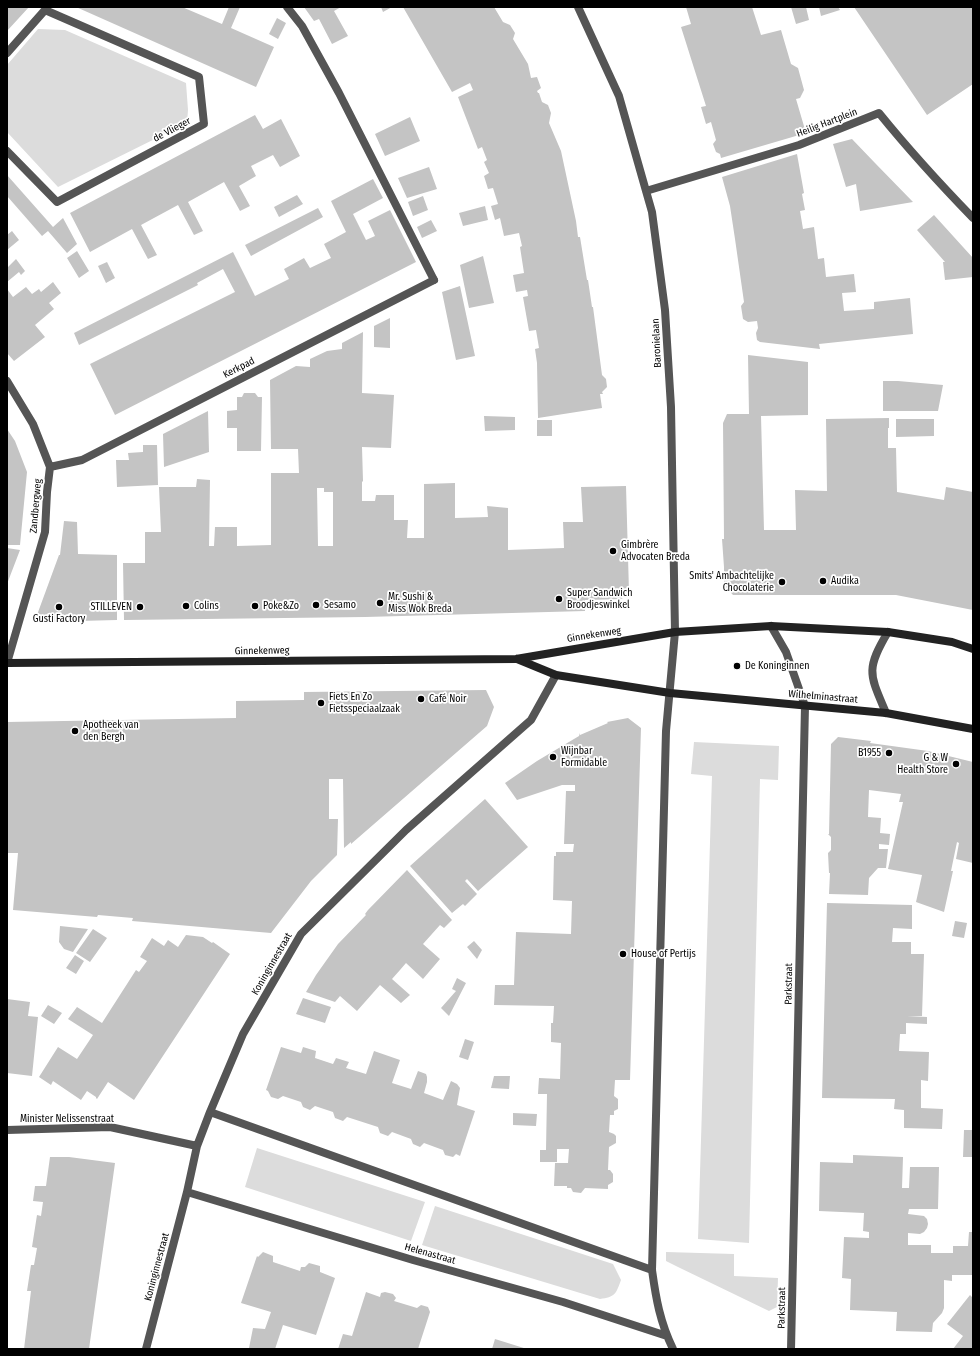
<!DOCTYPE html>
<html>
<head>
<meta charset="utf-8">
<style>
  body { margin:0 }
  #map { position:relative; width:980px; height:1356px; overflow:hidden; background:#fff; font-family:"Fira Sans Condensed",sans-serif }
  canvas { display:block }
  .frame { position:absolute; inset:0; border:8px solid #000; pointer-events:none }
</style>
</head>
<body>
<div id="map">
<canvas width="980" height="1356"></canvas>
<div class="frame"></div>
</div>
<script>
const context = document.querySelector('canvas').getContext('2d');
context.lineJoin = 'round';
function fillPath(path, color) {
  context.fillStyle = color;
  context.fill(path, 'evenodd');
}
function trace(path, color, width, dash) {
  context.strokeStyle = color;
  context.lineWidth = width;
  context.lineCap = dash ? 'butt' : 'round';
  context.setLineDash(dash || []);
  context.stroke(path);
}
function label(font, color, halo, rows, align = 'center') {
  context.font = font + ' "Fira Sans Condensed",sans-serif';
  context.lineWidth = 3.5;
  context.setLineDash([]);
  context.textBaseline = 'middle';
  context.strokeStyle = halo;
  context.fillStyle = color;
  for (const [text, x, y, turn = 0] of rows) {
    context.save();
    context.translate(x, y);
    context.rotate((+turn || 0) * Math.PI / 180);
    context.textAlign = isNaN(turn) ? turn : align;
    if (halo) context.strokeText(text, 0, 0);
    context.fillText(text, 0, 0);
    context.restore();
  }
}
fillPath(new Path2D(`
  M38,29L65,30L186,83L188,110L187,123L58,187L7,132V65Z
  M694,742L779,746L778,780L760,779L749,1243L698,1239L712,776L691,774Z
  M257,1148L425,1202L411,1241L245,1187Z
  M435,1206L613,1264L621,1280C616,1294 615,1297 600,1299L422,1245Z
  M666,1252L734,1254V1276L778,1278L777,1307L769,1311L678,1267L666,1261Z`), '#dcdcdc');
fillPath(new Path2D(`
  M7,7H29L7,31Z
  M76,7H182L222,24L229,7H240L231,28L274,47L256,87Z
  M304,7H341L334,11L348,36L332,44L319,19L314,21Z
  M381,7H392L383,12Z
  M403,7H494L503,22L510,25L515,33L513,39L528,64L531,78L537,77L541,88L537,91L538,93H539L542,102L548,105L551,113L549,123L561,151L576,221L578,237H580L587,280H588L592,307H593L602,375L606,379L607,387L602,392L603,394H600L602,408L538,418L537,363L535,349L539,348L536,330L529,331L523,297L528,296L527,290L516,292L513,275L524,273L520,247L522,246L519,233L504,236L500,218L495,220L491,206L498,204L493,188L488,189L484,176L489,173L484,162L487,160L482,147L478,149L458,97L473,90L470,83L452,92Z
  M686,7H752L761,35L781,30L791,64L798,68L804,90L800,98L796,99L806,133L721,158L720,154L716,152L713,144L716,140L711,122L706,124L701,107L706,106L681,27L691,24Z
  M791,7H806L809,20L796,24Z
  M819,7H838L840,10L821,16Z
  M854,7H973V84L927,115Z
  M277,18L286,23L278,39L269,34Z
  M255,115L263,129L281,119L300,156L280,167L273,155L251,166L256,176L239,186L250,206L240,211L224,182L188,202L203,231L194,235L178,205L141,225L157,255L148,259L132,229L90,252L70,213Z
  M410,117L420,141L385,156L375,134Z
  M852,139L875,163L913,202L860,211L856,184L846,187L833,144Z
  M797,154L804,193L802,194L805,210L800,211L803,229L814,227L818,259L824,258L826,277L854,274L856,292L842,293L844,311L874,309V302L910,298L913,334L819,344L820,349L760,342L757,340L756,333L758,328L757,321L748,322L743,319L741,306L744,302L735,239L730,206L722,177Z
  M429,167L437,189L407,198L398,178Z
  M7,175L53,227L63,218L77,244L67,253L48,231L42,236L7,196Z
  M373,179L383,198L353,214L366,240L375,236L368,221L390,210L416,262L115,415L90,364L235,292L223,269L197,283L198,285L79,345L74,333L233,252L255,296L289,279L284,269L304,258L310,268L331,258L324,244L346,232L331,201Z
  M297,195L303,204L279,217L274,207Z
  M423,196L428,210L413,216L408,202Z
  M485,206L488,220L463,226L459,213Z
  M318,208L323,217L251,256L245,245Z
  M934,215L973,258V277L945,280L943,262H945L917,230Z
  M431,220L437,231L422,238L417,227Z
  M12,231L19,240L7,250V235Z
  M77,251L89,271L79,278L67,258Z
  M483,256L494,303L469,308L460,265Z
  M16,259L25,271L21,275L19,272L7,282V268Z
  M107,262L115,278L106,283L98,266Z
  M53,282L61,293L49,303L54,309L35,325L45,337L14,361L7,353V289L13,297L26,287L32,294L39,289L41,292Z
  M460,286L475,356L456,360L442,292Z
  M390,318V348L374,347V326Z
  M363,332L362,393L394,395L391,448L362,447L363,481L362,482V501H375L376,495H394V520H408L407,538H424V484L455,483V518L488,517L487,506L508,508V550L564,548L563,522H583L581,487L626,486L629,592L627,591L621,598L623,599L585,600V611L365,617L124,620L123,563H145V532H161L159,487H196L197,479L210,480L209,546H214L215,527H237V546L271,545V473H299L298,449H271L270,380L296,366L310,367V359L327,351L342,349V343ZM317,488H324V492H333V546H318Z
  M748,355L808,362V415L761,416L764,530H796L795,490L827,491L826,419L889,418V428H888V448H896L897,492L944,500L946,487L973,492V610L896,595H733L724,585V567L722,539H724L723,423L727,414H749Z
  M883,381H898L943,385L938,411H883Z
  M244,393H255L258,397H262L261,451H237V428H227V411L237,410V397H242Z
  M208,411L209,452L164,467L163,434Z
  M484,416L515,417V430L485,431Z
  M896,419H934V436L896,437Z
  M537,420H552V436H537Z
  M7,429L15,441L27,472L20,545H7Z
  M143,445H157L158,485L117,487L116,460H129L128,453L143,452Z
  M64,521L77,522L78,554L117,555V620L42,622L37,615L59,555H60Z
  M7,548L20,550L7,584Z
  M486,690L494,707L487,726L351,844V842L344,848L343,779H329V819H338L337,855L311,881L271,933L132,921L133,918L98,915L97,917L13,910L18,853H7V722L236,718V701L304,700V692Z
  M628,718L641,728L630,1080H615L614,1096L618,1099V1109L614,1111V1115H610L609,1132L614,1134L616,1136V1143L609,1147L608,1170H610L613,1174V1182L608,1185V1189L585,1188L581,1193L573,1192L571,1188H567V1186H554L555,1163H568L569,1149H557V1162H540V1150H546L547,1094H538L539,1078L560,1079L561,1043L551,1042V1023H553L554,1006L494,1005L495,985H514L516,932L571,934L572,901L553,900L554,856H556V852H573L574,844H564L566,791H575V785H562L517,800L505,783L537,761L579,736L580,733V735L608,723L607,722Z
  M838,737L871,741L870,743L928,751L973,762V863L956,859L959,843L957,842L951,871H953L944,912L916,902L922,875L888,869L903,802H899L901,794L869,790L868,817L881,818L880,833L890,834L889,845L879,844V849H888L886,868H878L869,878L868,895L829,894L830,873H829L828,853L831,850V837L828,834H829L831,744Z
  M485,799L528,847L478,891L467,879L465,881L477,894L465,906L463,904L452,913L410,866Z
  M407,870L452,920L444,928L440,925L423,944L440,959L423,979L406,963L400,970L392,979L410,995L401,1003L380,985L357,1011L340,996L335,1002L306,992L316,975L338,944L366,915L365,914L368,910Z
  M827,903L912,905V929L893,928L892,942H911V954H924L922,1016H907L927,1017V1024L906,1023V1034H900L899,1051L929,1052L928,1081L921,1080V1108L943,1109L942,1129L904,1128V1110L894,1109L895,1099L822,1098Z
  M955,921L967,923L964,938L952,936Z
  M60,926L88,929L73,952L64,949L59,942Z
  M93,929L107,938L90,962L76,953Z
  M186,935L203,937L212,943L213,942L230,954L134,1100L108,1082L97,1099L96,1098V1097L87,1091L81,1100L53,1081L51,1085L39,1077L58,1047L77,1059L93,1035L68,1019L77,1007L102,1023L136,970L139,972L147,961L140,957L152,938L164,946L168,940L178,947Z
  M474,941L482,950L477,959L467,947Z
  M75,955L84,961L76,974L66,968Z
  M457,978L466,983L449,1016L441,1008L456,991L452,989Z
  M303,998L331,1007L325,1023L296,1014Z
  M7,999L30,1002L28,1016L38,1017L32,1076L7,1073Z
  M48,1005L62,1013L54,1024L41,1016Z
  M465,1039L474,1042L468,1060L459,1057Z
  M281,1047L301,1053L303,1047L316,1051L315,1058L333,1064L336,1058L349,1062L346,1068L366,1074L374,1051L400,1060L392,1083L411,1089L418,1071L426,1074L427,1077V1082L424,1093L443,1100L451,1081L457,1084L460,1088L457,1105L475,1111L460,1156L456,1154L453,1157L445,1155L443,1150L424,1143L420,1147L413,1144L411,1139L392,1132L388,1136L380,1133L378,1127L347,1117L343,1121L335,1118L333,1112L315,1106L310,1110L303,1107L301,1102L283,1096L278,1099L271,1097L268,1091L266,1090Z
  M494,1076H510L509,1089L491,1088Z
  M513,1113L537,1114L536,1126L513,1125Z
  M964,1130H973V1157H963Z
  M853,1155L903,1157L902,1188H909L910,1167H939L938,1209H909L908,1214L924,1216L927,1219L928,1224L927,1228L924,1232L920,1234L908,1233V1245H931V1253H953V1246H968L969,1232H973V1275H952V1281L944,1280V1308L942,1313L933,1323L932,1332L896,1331L897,1312L850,1310L851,1279L842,1278L844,1237L869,1238V1232L863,1231L864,1213L819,1211L820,1162L853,1163Z
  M50,1157H69L115,1163L89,1349H24L31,1291H27L31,1265H34L37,1248L32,1247L37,1215L41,1216L43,1202L33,1201L35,1186H46Z
  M263,1252L273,1256V1262L300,1271L301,1267H305L309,1263L320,1266V1272L335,1278L316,1335L283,1325L275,1349L249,1348L253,1328L265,1329L271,1312L241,1303L257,1256L258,1257Z
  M366,1292L380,1297L381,1293L385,1292L393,1294L396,1298L394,1301L417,1308L421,1305L428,1307L430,1312L418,1349H338L343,1334L352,1336Z
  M970,1295L973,1298V1349H953L963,1336L947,1324Z
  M495,1339L527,1349H492Z`), '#c4c4c4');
trace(new Path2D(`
  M287,7L302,26L339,93L434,280
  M886,713C870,675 865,670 888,632`), '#555', 8);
trace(new Path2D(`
  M578,7L619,96L646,191L652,212L665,310L671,407L675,632L666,731L652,1270C656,1299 660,1322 673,1349
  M7,53L45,10L47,7
  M7,151L57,202L204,124L199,77L45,10
  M646,191L799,145L879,113C909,150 940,184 973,218
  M7,381L33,424L50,467L47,492L45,532L7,663
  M50,467L82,460L434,280
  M771,626L786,652L805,706L791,1349
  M210,1112L652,1270
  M7,1130L110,1127L197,1146
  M187,1192L413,1260L563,1302L667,1336
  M146,1349L187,1192L197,1146L210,1112L243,1034L301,934L406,830L531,720L556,675`), '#555', 8);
trace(new Path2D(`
  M517,659L556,675L670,693L886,713L973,729
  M7,663L516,659L675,632L771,626L888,632L952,642L973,649`), '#222', 8);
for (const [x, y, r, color] of [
  [613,551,4,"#000"],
  [823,581,4,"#000"],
  [782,582,4,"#000"],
  [559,599,4,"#000"],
  [380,603,4,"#000"],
  [316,605,4,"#000"],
  [186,606,4,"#000"],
  [255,606,4,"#000"],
  [59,607,4,"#000"],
  [140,607,4,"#000"],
  [737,666,4,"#000"],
  [421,699,4,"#000"],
  [321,703,4,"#000"],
  [75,731,4,"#000"],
  [889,753,4,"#000"],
  [553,757,4,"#000"],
  [956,764,4,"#000"],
  [623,954,4,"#000"]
]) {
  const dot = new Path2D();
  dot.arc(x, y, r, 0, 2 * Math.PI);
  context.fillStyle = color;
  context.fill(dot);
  trace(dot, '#fff', 1.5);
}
label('10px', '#000', '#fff', [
  ["Heilig Hartplein",827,123,-21],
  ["de Vlieger",172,130,-28],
  ["Baronielaan",657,343,-93],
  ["Kerkpad",239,368,-27],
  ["Zandbergweg",36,506,-85],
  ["Ginnekenweg",594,635,-9],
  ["Ginnekenweg",262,651,-1],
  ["Wilhelminastraat",823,697,5],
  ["Koninginnestraat",272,964,-60],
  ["Parkstraat",789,984,-89],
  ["Minister Nelissenstraat",67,1119],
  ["Helenastraat",430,1254,16],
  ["Koninginnestraat",157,1267,-75],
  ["Parkstraat",782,1308,-89]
]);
label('10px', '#000', '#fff', [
  ["Gimbrère",621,545],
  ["Advocaten Breda",621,557],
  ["Smits' Ambachtelijke",774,576,"right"],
  ["Chocolaterie",774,588,"right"],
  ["Audika",831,581],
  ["Super Sandwich",567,593],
  ["Broodjeswinkel",567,605],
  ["Mr. Sushi &",388,597],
  ["Miss Wok Breda",388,609],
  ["Sesamo",324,605],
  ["Colins",194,606],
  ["Poke&Zo",263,606],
  ["STILLEVEN",132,607,"right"],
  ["Gusti Factory",59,619,"center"],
  ["De Koninginnen",745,666],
  ["Fiets En Zo",329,697],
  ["Fietsspeciaalzaak",329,709],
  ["Café Noir",429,699],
  ["Apotheek van",83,725],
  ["den Bergh",83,737],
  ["Wijnbar",561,751],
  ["Formidable",561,763],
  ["B1955",881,753,"right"],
  ["G & W",948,758,"right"],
  ["Health Store",948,770,"right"],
  ["House of Pertijs",631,954]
], 'left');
</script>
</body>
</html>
